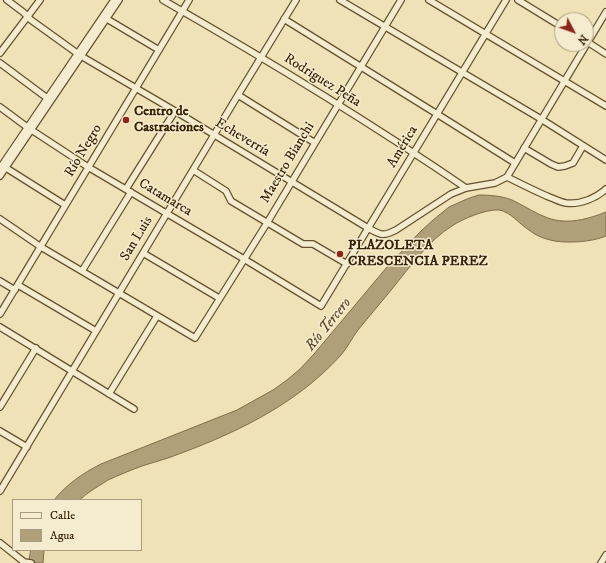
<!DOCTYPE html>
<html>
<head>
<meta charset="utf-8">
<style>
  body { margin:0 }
  #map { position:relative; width:606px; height:563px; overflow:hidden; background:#efe2b7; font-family:"IM FELL DW Pica",serif }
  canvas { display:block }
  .legend { position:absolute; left:12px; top:499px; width:130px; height:52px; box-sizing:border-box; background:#f5ecd0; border:1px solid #a99b7d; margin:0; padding:5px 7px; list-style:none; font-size:12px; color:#362101 }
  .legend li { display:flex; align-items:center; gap:8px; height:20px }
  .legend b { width:20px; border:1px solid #a99b7d }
  .north { position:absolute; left:554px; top:12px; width:40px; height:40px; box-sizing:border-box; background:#f5ecd0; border:1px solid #a99b7d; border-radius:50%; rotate:131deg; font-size:11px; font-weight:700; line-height:16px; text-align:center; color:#362101 }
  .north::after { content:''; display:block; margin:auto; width:14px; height:18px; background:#8f2418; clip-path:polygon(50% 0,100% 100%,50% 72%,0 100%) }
</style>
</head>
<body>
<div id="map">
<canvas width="606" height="563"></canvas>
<ul class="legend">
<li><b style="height:5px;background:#f5ecd0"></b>Calle</li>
<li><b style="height:11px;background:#b0a079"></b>Agua</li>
</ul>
<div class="north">N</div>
</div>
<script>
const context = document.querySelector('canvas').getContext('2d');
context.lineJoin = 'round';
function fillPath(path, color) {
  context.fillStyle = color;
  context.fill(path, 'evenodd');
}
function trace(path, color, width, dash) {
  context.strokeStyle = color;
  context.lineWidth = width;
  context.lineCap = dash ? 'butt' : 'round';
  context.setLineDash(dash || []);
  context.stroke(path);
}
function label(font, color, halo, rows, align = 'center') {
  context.font = font + ' "IM FELL DW Pica",serif';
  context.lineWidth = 3;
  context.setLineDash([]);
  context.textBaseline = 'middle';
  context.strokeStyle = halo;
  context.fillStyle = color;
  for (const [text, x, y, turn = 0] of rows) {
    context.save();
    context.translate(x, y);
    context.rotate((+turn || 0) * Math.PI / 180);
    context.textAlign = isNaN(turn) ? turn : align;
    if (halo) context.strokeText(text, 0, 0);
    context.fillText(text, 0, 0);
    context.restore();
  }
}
const water = new Path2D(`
  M479,195C490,195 502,196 512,200C525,206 536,214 548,218C568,225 588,219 606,212V236C593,242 564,244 550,240C542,238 535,235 529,230C519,224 511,212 499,210C486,209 462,219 452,226C429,240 409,268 392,289C381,303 369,316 358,330C352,338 348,347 341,355C295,406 232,435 168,458C159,461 151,463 142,466C131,470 119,475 108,480C102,484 95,488 88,493C85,495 82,499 78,500C71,501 62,500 54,500C67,484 83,473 101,464L237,410L273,390L287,380L300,369L314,354L387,267L420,232L433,220L449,207L467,199Z
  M31,550H44L43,563H29Z`);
fillPath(water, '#b0a079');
trace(water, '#7f6d49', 1);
const minor = new Path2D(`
  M7,0L23,12L31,20L81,56L175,111L368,228C381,235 382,237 396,230L451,194L466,188L495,183L507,177
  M163,0C266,59 368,121 466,188
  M340,0L541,119L606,160
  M429,0L606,106
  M518,0L562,27
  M107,19L159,50
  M284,19L437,114L515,163
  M586,41L606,54
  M0,53L40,0
  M0,63L47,98
  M238,95L315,143
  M0,107L27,127L88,167L244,259L321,306L506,0
  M524,148L551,164L558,167L565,166L573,163L583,146
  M3,166L65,205
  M0,168L114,0
  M193,170L226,191L231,201L303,244H313L347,264
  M0,176L119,0
  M507,177L606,12
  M507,177C521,184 535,191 549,197C555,199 560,202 566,203C580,205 596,198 606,189
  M126,189L175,111
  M0,219L41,247L195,338L267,223L401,0
  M143,253L219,298
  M82,271L131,192
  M0,281L15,290
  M18,285L96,331
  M0,314L189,0
  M0,327L134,409
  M109,394L157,316
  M0,407L36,348
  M0,431L27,447
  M0,491L238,95L296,0
  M0,543L24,562L31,563
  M601,563L606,555`);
trace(minor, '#64512e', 8);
trace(minor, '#f5ecd0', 5.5);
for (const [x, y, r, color] of [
  [126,120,4,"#8f2418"],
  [340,254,4,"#8f2418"]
]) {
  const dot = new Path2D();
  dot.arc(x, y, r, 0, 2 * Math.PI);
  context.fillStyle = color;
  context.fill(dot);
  trace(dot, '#f5ecd0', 1.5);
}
label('14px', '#362101', '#f5ecd0', [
  ["Rodriguez Peña",322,81,32],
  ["Echeverría",242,138,31],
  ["América",403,147,-59],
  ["Río Negro",84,151,-59],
  ["Maestro Bianchi",288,163,-59],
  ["Catamarca",165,198,31],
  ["San Luis",137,239,-59]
]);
label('bold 14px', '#362101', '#f5ecd0', [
  ["Centro de",134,112],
  ["Castraciones",134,128],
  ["PLAZOLETA",348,246],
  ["CRESCENCIA PEREZ",348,262]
], 'left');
label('italic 15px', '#614d2b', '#f5ecd0', [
  ["Río Tercero",329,325,-51]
]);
</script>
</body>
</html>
